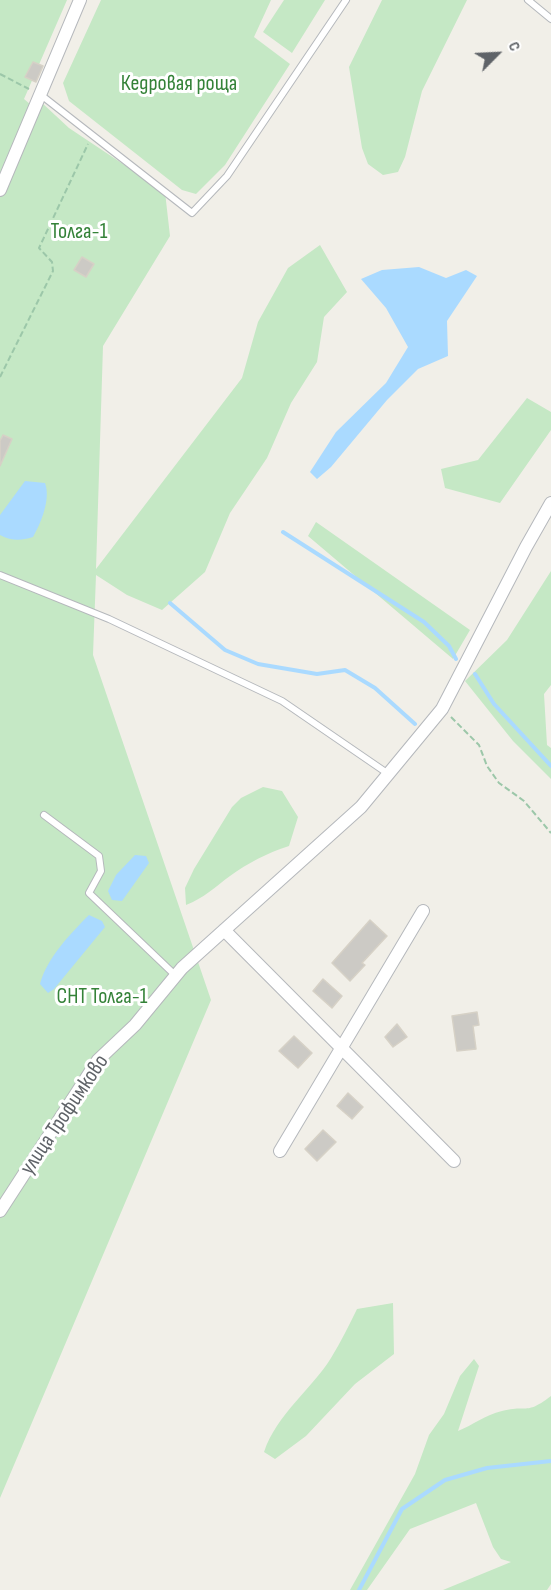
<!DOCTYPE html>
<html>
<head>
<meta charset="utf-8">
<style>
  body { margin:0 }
  #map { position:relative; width:551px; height:1590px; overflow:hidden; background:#f1efe8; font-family:"Sofia Sans Condensed",sans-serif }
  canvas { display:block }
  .north { position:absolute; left:467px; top:24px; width:60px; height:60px; -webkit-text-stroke:4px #fff; paint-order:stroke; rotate:66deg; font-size:16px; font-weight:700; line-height:24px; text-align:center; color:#5f6368 }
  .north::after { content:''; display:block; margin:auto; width:21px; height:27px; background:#5f6368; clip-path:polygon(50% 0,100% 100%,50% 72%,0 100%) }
</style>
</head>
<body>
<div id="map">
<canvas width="551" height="1590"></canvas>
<div class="north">С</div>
</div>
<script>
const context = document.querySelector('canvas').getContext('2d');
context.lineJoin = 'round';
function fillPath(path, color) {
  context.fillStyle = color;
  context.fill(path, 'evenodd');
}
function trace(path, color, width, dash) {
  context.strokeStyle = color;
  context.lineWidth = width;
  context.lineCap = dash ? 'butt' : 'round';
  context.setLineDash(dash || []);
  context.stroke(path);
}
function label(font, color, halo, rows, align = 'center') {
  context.font = font + ' "Sofia Sans Condensed",sans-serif';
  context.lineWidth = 6;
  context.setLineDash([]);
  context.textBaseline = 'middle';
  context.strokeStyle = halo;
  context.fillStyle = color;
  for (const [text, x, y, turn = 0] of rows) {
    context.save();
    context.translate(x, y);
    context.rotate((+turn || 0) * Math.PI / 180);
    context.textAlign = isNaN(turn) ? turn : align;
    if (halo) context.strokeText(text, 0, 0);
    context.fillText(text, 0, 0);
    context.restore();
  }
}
fillPath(new Path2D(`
  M0,0H67L24,99L37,110L41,102L69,128L165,192L170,236L103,346L96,569L242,378L258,322L288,268L320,245L347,292L324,317L317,362L291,403L267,458L230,513L205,572L162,610L127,595L96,575L93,655L211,1000L0,1498Z
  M101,0H271L254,37L290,64L225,165L196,194L182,190L69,101L63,83Z
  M284,0H325L292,53L263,32Z
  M382,0H467L422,91L405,157L398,172L383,175L368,164L362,148L349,67Z
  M527,398L551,412V430L500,503L445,488L441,469L478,460Z
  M316,522L470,630L453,659L308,536Z
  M551,571V685L544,694L547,745L551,748V779L513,741L465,681L507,640Z
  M263,787L282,791L298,817L289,846C267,853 248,863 230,876C215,887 204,898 186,905L185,888L194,869L232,807L241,798Z
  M393,1303L394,1354L355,1384L306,1436L275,1459L264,1452C277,1414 311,1390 331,1358C341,1342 349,1325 357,1309Z
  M474,1359L479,1366L458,1431C473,1425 485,1415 502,1411C528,1404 525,1416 551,1396V1584L547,1590H443L511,1562L501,1559L493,1547L476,1503L410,1529L367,1590H350L415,1474L429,1435L444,1414L460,1376Z`), '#c5e8c5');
fillPath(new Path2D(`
  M419,267L446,278L466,270L477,276L447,321L448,356L418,369L387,400L331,467L317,479L310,472L336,432L386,383L408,347L386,308L361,279L382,270Z
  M25,481L45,483C51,499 41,523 33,537C20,541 12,541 0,535V515Z
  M135,855L146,856L149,863L122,901L112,900L108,891L116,875Z
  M89,915L102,921L105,927L54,989L48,993L40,984C47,958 70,934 89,915Z`), '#aadaff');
trace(new Path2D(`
  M283,532L424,622L449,646L456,659
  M170,603L225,650L258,664L317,674L345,670L375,688L415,724
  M475,674L494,704L551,766
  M359,1590L402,1509L445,1480L487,1468L551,1461`), '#aadaff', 4);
const building = new Path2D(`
  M33,62L43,66L36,82L25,77Z
  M82,257L94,264L86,277L74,270Z
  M3,435L12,439L0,466V441Z
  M370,920L387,936L362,963L365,965L350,981L332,963Z
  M323,979L342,996L332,1008L313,991Z
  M477,1012L479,1025L473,1026L476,1049L457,1051L452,1016Z
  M397,1024L407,1037L393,1047L385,1037Z
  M294,1036L312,1053L298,1068L279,1051Z
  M348,1093L363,1107L352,1119L337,1106Z
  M323,1130L336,1142L317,1161L305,1149Z`);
fillPath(building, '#cccac5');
trace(building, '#d6d1c6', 1.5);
const lane = new Path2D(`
  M528,0L551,19
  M41,95L192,213L227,176L346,0
  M0,575L109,619L282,701L387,773
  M44,815L99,856L101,871L89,893L175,975`);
const street = new Path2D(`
  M0,190L80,0
  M224,930L454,1161
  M280,1151L423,911
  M0,1211L98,1060L135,1025L182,968L361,807L442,709L526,547L551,503`);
trace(lane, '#b5b8bc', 8);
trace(street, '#b5b8bc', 14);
trace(new Path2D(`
  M0,74L29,89
  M0,377L53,271L52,262L39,248L88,144
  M451,717L479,745L487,766L499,783L524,801L551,833`), '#9cc7a9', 2, [6, 3]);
trace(lane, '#fff', 6);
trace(street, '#fff', 12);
label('22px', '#348238', '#fff', [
  ["Кедровая роща",179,84],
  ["Толга-1",79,232],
  ["СНТ Толга-1",102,997]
]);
label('22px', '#5f6368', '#fff', [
  ["улица Трофимково",65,1115,-56]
]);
</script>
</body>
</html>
